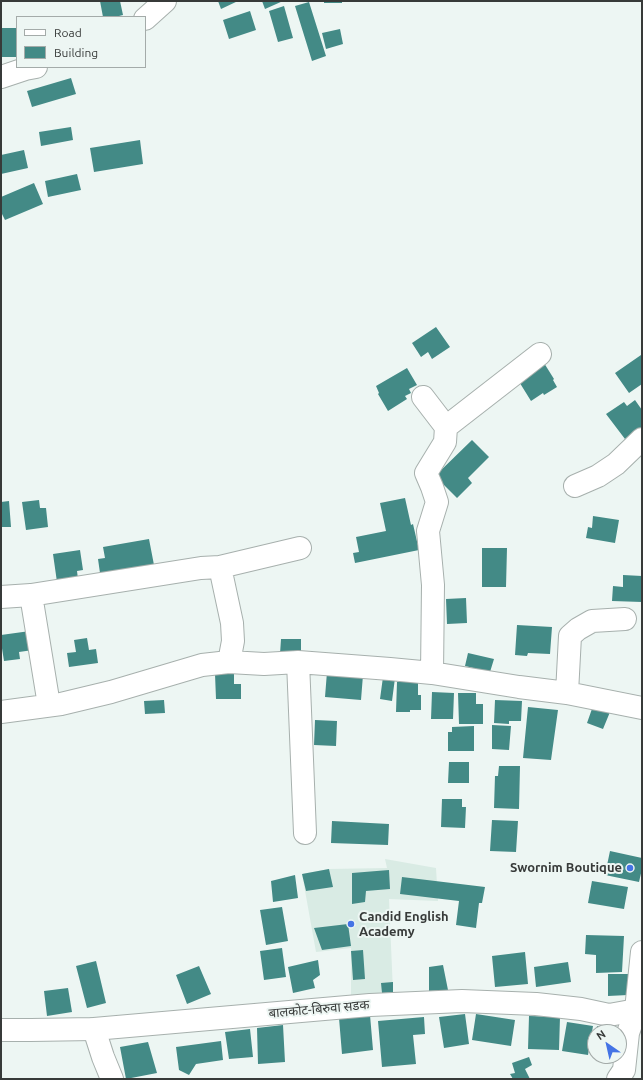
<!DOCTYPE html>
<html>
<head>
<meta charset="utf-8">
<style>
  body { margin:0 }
  #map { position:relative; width:643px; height:1080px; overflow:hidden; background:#edf6f3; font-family:Ubuntu,sans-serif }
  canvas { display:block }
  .frame { position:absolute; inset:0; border:2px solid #373a39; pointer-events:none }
  .legend { position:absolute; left:16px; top:16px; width:130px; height:52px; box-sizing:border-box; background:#edf6f3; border:1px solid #a4aba9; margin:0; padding:5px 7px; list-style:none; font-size:12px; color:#373a39 }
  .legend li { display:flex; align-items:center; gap:8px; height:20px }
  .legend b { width:20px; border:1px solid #a4aba9 }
  .north { position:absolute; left:587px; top:1024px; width:40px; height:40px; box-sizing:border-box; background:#edf6f3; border:1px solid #a4aba9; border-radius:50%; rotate:326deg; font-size:11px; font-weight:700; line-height:16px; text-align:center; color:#373a39 }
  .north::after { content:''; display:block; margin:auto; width:14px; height:18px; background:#4473e5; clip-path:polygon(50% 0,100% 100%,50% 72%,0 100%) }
</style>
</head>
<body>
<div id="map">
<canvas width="643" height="1080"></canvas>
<div class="frame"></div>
<ul class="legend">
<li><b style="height:5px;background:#fff"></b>Road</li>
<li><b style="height:11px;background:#438a86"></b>Building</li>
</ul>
<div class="north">N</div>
</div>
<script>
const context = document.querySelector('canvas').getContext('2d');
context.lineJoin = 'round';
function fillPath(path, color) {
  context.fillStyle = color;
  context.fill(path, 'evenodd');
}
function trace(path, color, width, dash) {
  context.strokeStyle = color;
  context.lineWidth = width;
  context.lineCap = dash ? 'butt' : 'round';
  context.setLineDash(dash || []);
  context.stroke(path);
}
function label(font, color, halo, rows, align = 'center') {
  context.font = font + ' Ubuntu,"Noto Sans Devanagari",sans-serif';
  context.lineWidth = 4;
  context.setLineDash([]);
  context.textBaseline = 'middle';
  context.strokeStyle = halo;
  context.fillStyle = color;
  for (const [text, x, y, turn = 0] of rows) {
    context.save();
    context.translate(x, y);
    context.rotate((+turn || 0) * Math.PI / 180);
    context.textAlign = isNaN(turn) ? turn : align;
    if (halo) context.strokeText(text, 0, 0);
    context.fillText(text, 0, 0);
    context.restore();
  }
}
fillPath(new Path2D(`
  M385,859L436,868L438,901L389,899L393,992L351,995V948L316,952L302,874L328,869L387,868Z`), '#d9ebe4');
fillPath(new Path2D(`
  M100,1H120L123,15L115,17H103Z
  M218,1H238L221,9Z
  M262,1H283L265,9Z
  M324,1H342V3H324Z
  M309,2L326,56L312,61L295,6Z
  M284,6L293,38L278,42L269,11Z
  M250,11L256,30L229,39L223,20Z
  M2,28H17V57H2Z
  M340,29L343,44L326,49L322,33Z
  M71,78L76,94L32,107L27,91Z
  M71,127L73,140L41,146L39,132Z
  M140,140L143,164L94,172L90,148Z
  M24,150L28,168L1,174V155Z
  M77,174L81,190L48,197L45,181Z
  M34,183L43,204L5,220L1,212V197Z
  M436,327L450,347L432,359L428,352L421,357L412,343Z
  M641,355L642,384L629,393L615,373Z
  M544,363L554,379L553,380L557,387L544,395L543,393L531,401L518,380Z
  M407,368L417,385L409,389L411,393L405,396L407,399L388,411L378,394L379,393L376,386Z
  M635,400L642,410V427L625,439L606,414L624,402L627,406Z
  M472,440L489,457L468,478L472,483L457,498L435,476Z
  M405,498L411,525L413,524L419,550L355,563L353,553L359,552L356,537L386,531L380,503Z
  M39,500L40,508H46L48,527L26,530L22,502Z
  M9,501L11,527H1V502Z
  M593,516L619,520L615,543L586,538L588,527L592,528Z
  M149,539L154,565L100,573L98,559L105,558L103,547Z
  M482,548H507L506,587H482Z
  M80,550L83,570L77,571L78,579L57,582L53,554Z
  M623,575L642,576V602L612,601L613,586L623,587Z
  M466,598L467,623L447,624L446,599Z
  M517,625L552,627L550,654L528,653L527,656L515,655Z
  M30,631L33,650L19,652L20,659L4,661L1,642V635Z
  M87,638L89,650L96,649L98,663L69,667L67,653L76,652L74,640Z
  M281,639H301V654H280Z
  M468,653L494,659L490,672L465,666Z
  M327,672L363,675L361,700L325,697Z
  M234,673V684H241V699H216L215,674Z
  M383,677L395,678L392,701L380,699Z
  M397,682H418V695H421V710H410V712H396Z
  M432,692L454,693L453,719H431Z
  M458,693H476V704H483V724H459Z
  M164,700L165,713L145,714L144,701Z
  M495,700L522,701L521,721H509V724L494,723Z
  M593,706L610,712L603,729L587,723Z
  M528,707L558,710L551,760L523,758Z
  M315,720L337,721L336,746L314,745Z
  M492,725L511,726L509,750L492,749Z
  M474,726V751H448V732H452V727Z
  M449,762H469V783H448Z
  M499,766H520L519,809L494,808L495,776H498Z
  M442,799H462V807H466L465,828L441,827Z
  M492,820L518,821L516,852L490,851Z
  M332,821L389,824L388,845L331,843Z
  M610,851L642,858V869L639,882L605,875Z
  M329,869L333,887L306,891L302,874Z
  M389,870L390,889L366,891L365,902L352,904V873Z
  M295,875L298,898L273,902L271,881Z
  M402,877L485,887L482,903H479L476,928L456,925L459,901L400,894Z
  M592,881L628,887L624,909L588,903Z
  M282,907L288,941L266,945L260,910Z
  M348,924L351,946L322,950L314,928Z
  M586,935L624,936L622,972L596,973V955L585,954Z
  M282,948L286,977L264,980L260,951Z
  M363,950L365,979L353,980L351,951Z
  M525,952L528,984L495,987L492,956Z
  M318,960L320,975L313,980L315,988L293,993L288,967Z
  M96,961L106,1003L87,1008L76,966Z
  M568,962L571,982L536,987L534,967Z
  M443,965L448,990L429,991V967Z
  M199,966L211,994L187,1004L176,975Z
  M608,974H630L628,995L608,996Z
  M393,982V992L382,993L381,983Z
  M68,988L72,1012L47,1016L44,991Z
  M465,1014L469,1044L444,1048L439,1017Z
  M476,1014L515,1020L511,1046L472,1040Z
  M370,1015L373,1050L342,1054L339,1018Z
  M529,1016L560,1017L559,1050L528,1049Z
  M424,1017L425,1034L413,1035L416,1064L382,1067L378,1021Z
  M567,1022L593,1026L588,1055L562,1051Z
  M283,1025L285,1062L258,1064L257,1028Z
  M597,1026L622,1032H596Z
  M250,1029L253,1057L229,1059L225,1032Z
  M594,1038H595V1056L591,1055Z
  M221,1041L223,1060L196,1064L189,1075L179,1070L176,1047Z
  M148,1042L157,1073L126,1079L120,1047Z
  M529,1057L532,1065L525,1069L530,1079H513L510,1074L515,1073L512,1063Z`), '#438a86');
const minor = new Path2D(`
  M145,19L165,1
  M1,77L25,69L36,67
  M423,397L446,427L445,442L426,473L432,487L437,502L428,531L433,585L432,673
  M446,427L540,354
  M575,486L598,476L616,464L642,439
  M220,567L232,623L233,641L229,662
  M31,595L49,705
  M1,597L31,595L201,568L220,567L300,548
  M298,662L305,833
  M567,693L570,636L578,629L592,621L625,619
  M1,712L61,704L111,692L202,665L229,662L264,664L298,662L390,669L432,673L519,687L567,693L642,708
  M94,1029L103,1057L112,1079
  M618,1079L624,1070L628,1033L636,1010L642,952`);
const major = new Path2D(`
  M1,1030H31L94,1029L370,1005L462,1001L536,1004L581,1009L609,1015L642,1009`);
trace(minor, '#a7b0ad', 24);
trace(major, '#a7b0ad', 24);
trace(minor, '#fff', 22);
trace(major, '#fff', 22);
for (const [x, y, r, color] of [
  [630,868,4,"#4473e5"],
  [351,924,4,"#4473e5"]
]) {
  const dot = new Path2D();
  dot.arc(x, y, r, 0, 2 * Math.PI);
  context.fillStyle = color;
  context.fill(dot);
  trace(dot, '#edf6f3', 1.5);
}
label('bold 13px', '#373a39', '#edf6f3', [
  ["Swornim Boutique",622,868],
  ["Candid English",359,917,"left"],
  ["Academy",359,932,"left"]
], 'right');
label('13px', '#373a39', '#edf6f3', [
  ["बालकोट-बिरुवा सडक",319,1009,-5]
]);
</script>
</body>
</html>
